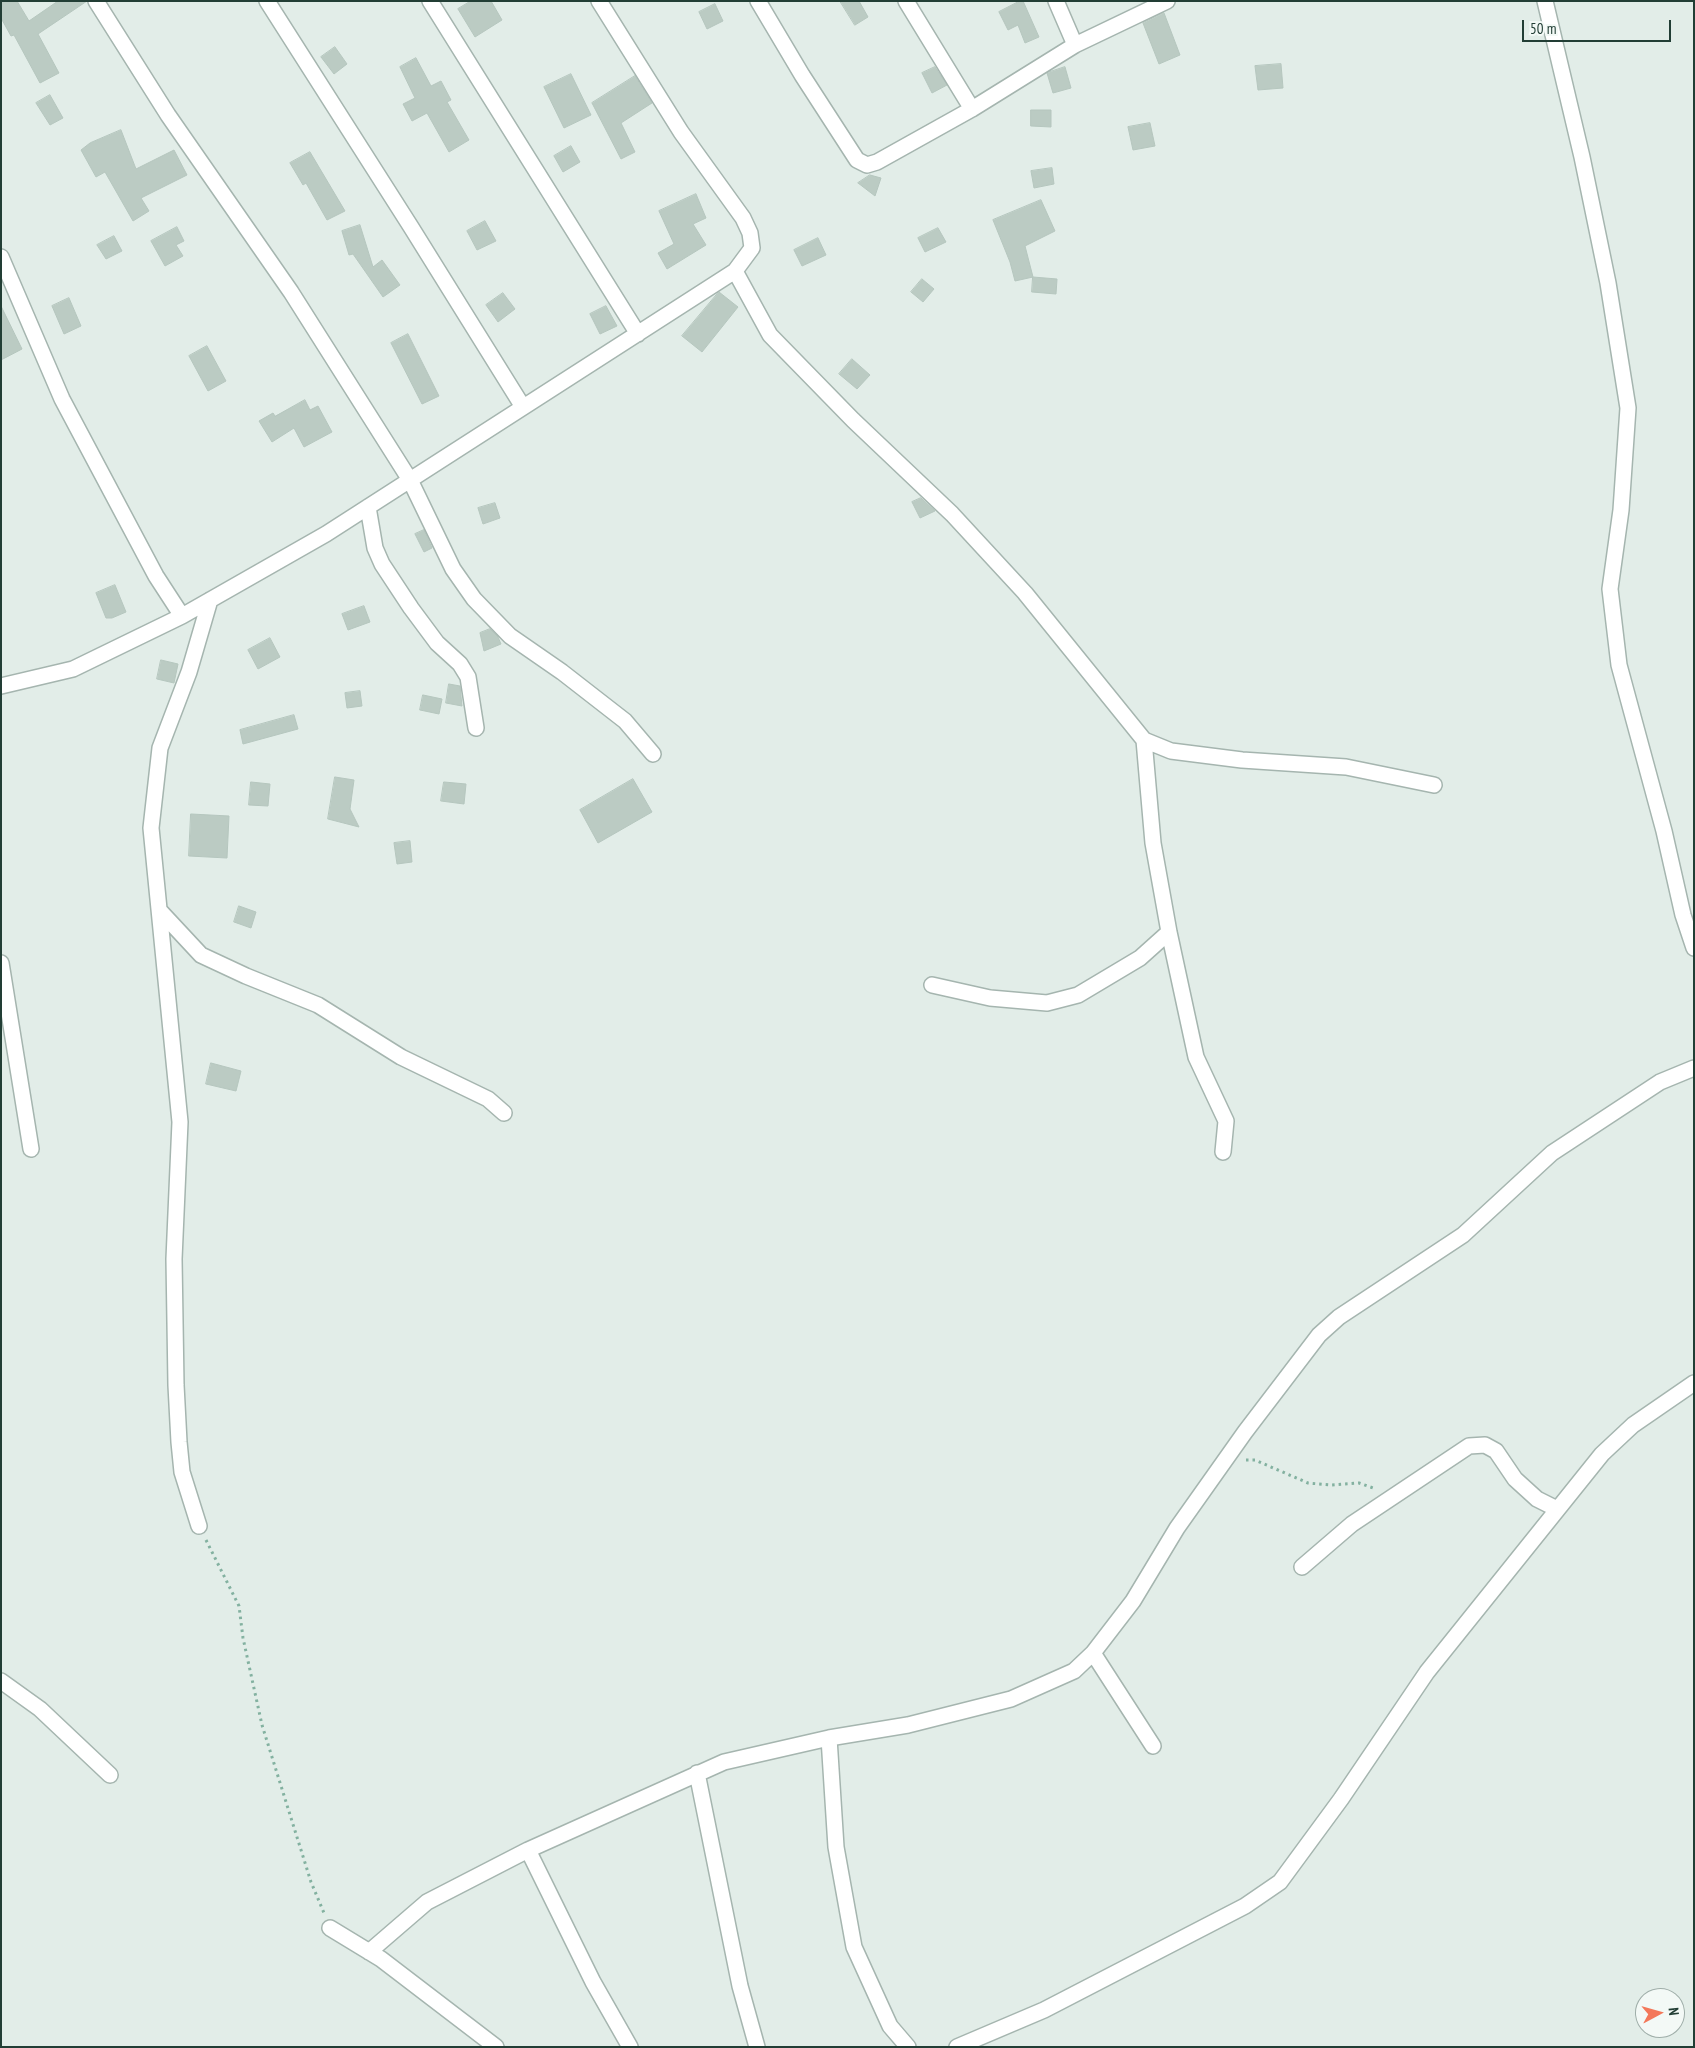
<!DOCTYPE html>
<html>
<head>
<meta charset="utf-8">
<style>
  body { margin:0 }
  #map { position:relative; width:1695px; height:2048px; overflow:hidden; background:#e2ede8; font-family:"PT Sans Narrow",sans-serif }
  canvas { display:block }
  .frame { position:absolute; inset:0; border:2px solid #223e35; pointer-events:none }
  .north { position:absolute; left:1635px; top:1988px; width:50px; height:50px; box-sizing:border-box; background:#f3f9f6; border:1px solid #9faea9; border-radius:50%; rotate:84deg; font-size:14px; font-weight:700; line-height:20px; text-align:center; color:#223e35 }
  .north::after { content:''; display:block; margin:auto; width:18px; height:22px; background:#f3785a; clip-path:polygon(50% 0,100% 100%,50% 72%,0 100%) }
  .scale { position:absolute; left:1522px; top:20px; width:149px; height:22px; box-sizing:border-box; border:2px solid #223e35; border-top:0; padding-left:6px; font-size:15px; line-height:18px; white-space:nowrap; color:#223e35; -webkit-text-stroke:4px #f3f9f6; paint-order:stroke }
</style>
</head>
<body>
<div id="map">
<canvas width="1695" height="2048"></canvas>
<div class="frame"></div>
<div class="north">N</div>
<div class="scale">50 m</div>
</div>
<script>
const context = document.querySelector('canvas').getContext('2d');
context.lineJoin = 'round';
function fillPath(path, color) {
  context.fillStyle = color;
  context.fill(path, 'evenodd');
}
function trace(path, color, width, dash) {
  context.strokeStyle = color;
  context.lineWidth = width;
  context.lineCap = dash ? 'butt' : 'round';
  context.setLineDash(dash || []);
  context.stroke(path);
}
const building = new Path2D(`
  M1,1H17L29,21L58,1H87L38,34L59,73L40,83L14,35L11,36L1,18Z
  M471,1H491L502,20L475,37L458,9Z
  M840,1H859L868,17L855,25Z
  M1020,1H1023L1039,37L1025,43L1018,25L1008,30L999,12Z
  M715,4L723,21L707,29L699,12Z
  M1164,13L1180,55L1159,64L1143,23Z
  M335,47L347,64L334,74L321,57Z
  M416,58L431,86L441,81L451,100L447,102L469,140L449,152L427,113L412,121L403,104L415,98L400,67Z
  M1281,64L1283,88L1258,90L1255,66Z
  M935,67L947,85L932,93L922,73Z
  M1065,67L1071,88L1053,93L1047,73Z
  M571,74L591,115L564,128L544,87Z
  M635,76L652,103L621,123L635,152L621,159L592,103Z
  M50,95L63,118L50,125L36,103Z
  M1031,110H1051V127L1031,126Z
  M1150,123L1155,146L1133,150L1128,127Z
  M121,130L136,169L174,150L187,175L141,198L149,211L133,221L105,172L96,177L81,150L90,143Z
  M571,146L580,162L563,172L554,156Z
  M310,152L345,211L327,220L306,183L303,185L290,163Z
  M1052,168L1054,184L1034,188L1031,171Z
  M870,175L881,178L875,196L858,183Z
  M696,194L706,218L693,224L706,245L667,269L658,253L674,244L659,211Z
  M1041,200L1055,231L1025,246L1033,277L1015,281L1010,262L993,220Z
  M485,221L496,241L477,250L467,231Z
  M360,225L373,267L382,260L400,285L383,297L353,254L349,255L342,231Z
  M177,227L184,241L176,245L183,256L165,266L151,241Z
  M938,228L946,242L925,252L918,238Z
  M114,236L122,251L106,259L97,245Z
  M818,238L826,255L802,266L794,250Z
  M1033,277L1057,279L1056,294L1032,292Z
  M922,279L934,289L923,302L911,292Z
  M719,292L738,307L702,352L682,336Z
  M503,293L515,309L498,322L486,305Z
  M69,298L81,326L64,334L52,306Z
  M1,306L22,349L1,360Z
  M606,306L617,326L600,334L590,314Z
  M408,334L439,396L422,404L391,343Z
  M207,346L226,381L208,391L189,356Z
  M852,359L870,375L857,389L839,374Z
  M305,400L310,410L318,406L332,432L304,447L294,428L272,442L259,421L273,413L275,416Z
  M921,498L935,511L920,518L912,502Z
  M495,503L500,518L483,524L478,508Z
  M424,530L432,548L424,552L415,534Z
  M115,585L126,612L112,618H106L96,593Z
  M364,606L370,622L348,630L342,614Z
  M490,629L498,637L501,644L484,651L480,633Z
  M270,638L280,657L258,669L248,650Z
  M161,660L178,664L174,683L157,679Z
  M449,684L460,686L462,706L446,703Z
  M360,691L362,706L347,708L345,693Z
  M423,695L442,699L439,714L420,710Z
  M294,715L298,729L243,744L240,730Z
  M335,777L354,780L350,809L359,827L328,819Z
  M633,779L652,812L598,843L580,810Z
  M251,782L270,784L268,806L249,805Z
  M444,782L466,784L464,804L441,801Z
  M191,814L229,816L227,858L189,856Z
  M410,841L412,862L397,864L394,843Z
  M239,906L256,912L251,928L234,922Z
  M211,1063L241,1071L236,1091L206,1084Z`);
fillPath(building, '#bbcbc3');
trace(building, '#b5c6be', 1);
const minor = new Path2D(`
  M96,1L168,115L291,292L410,480L453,569L474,599L510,636L562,672L625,721L653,754
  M267,1L411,227L523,407
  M430,1L638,334
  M758,1L802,75L857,160L867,165L877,162L972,109L1075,45L1167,1
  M906,1L972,109
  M1056,1L1075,45
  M1545,1L1582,157L1608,283L1628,408L1621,510L1610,589L1619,665L1664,831L1683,915L1694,948
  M1,257L62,399L156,576L182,616L326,534L735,271L752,248L750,233L743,218L681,132L599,1
  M735,271L770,335L853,420L952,514L1025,593L1144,740L1171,751L1242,760L1346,767L1434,785
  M368,507L375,548L382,564L411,608L437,643L460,664L468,677L476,728
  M1,686L73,669L182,616
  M1144,740L1153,843L1169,932L1196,1057L1226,1121L1223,1152
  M160,911L201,955L246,976L318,1005L401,1057L488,1099L504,1113
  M1,963L31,1149
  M932,985L990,998L1047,1003L1078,995L1140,958L1169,932
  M199,1526L182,1472L179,1442L176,1385L174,1259L180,1122L151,828L160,748L189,672L210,600
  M1302,1567L1352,1524L1469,1446L1485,1445L1496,1451L1515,1479L1537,1499L1557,1509
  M1093,1653L1153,1746
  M1,1681L40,1709L110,1775
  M829,1738L836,1847L854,1947L890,2026L908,2047
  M697,1773L740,1986L757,2047
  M528,1850L593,1982L630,2047
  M330,1928L381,1959L496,2047
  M369,1952L427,1902L528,1850L724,1762L829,1738L908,1725L1011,1699L1074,1671L1093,1653L1133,1601L1177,1528L1245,1432L1319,1335L1339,1317L1463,1235L1552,1153L1660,1082L1694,1068
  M957,2047L1044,2010L1245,1906L1280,1882L1341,1799L1427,1672L1602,1454L1633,1425L1694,1383`);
trace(minor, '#a5b5af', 18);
trace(new Path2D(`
  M1246,1460H1255L1308,1483L1331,1485L1359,1483L1376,1489
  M206,1540L239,1606L243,1638L262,1725L311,1882L324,1913`), '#83b1a0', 3, [2.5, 4]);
trace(minor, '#fff', 15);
</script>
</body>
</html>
